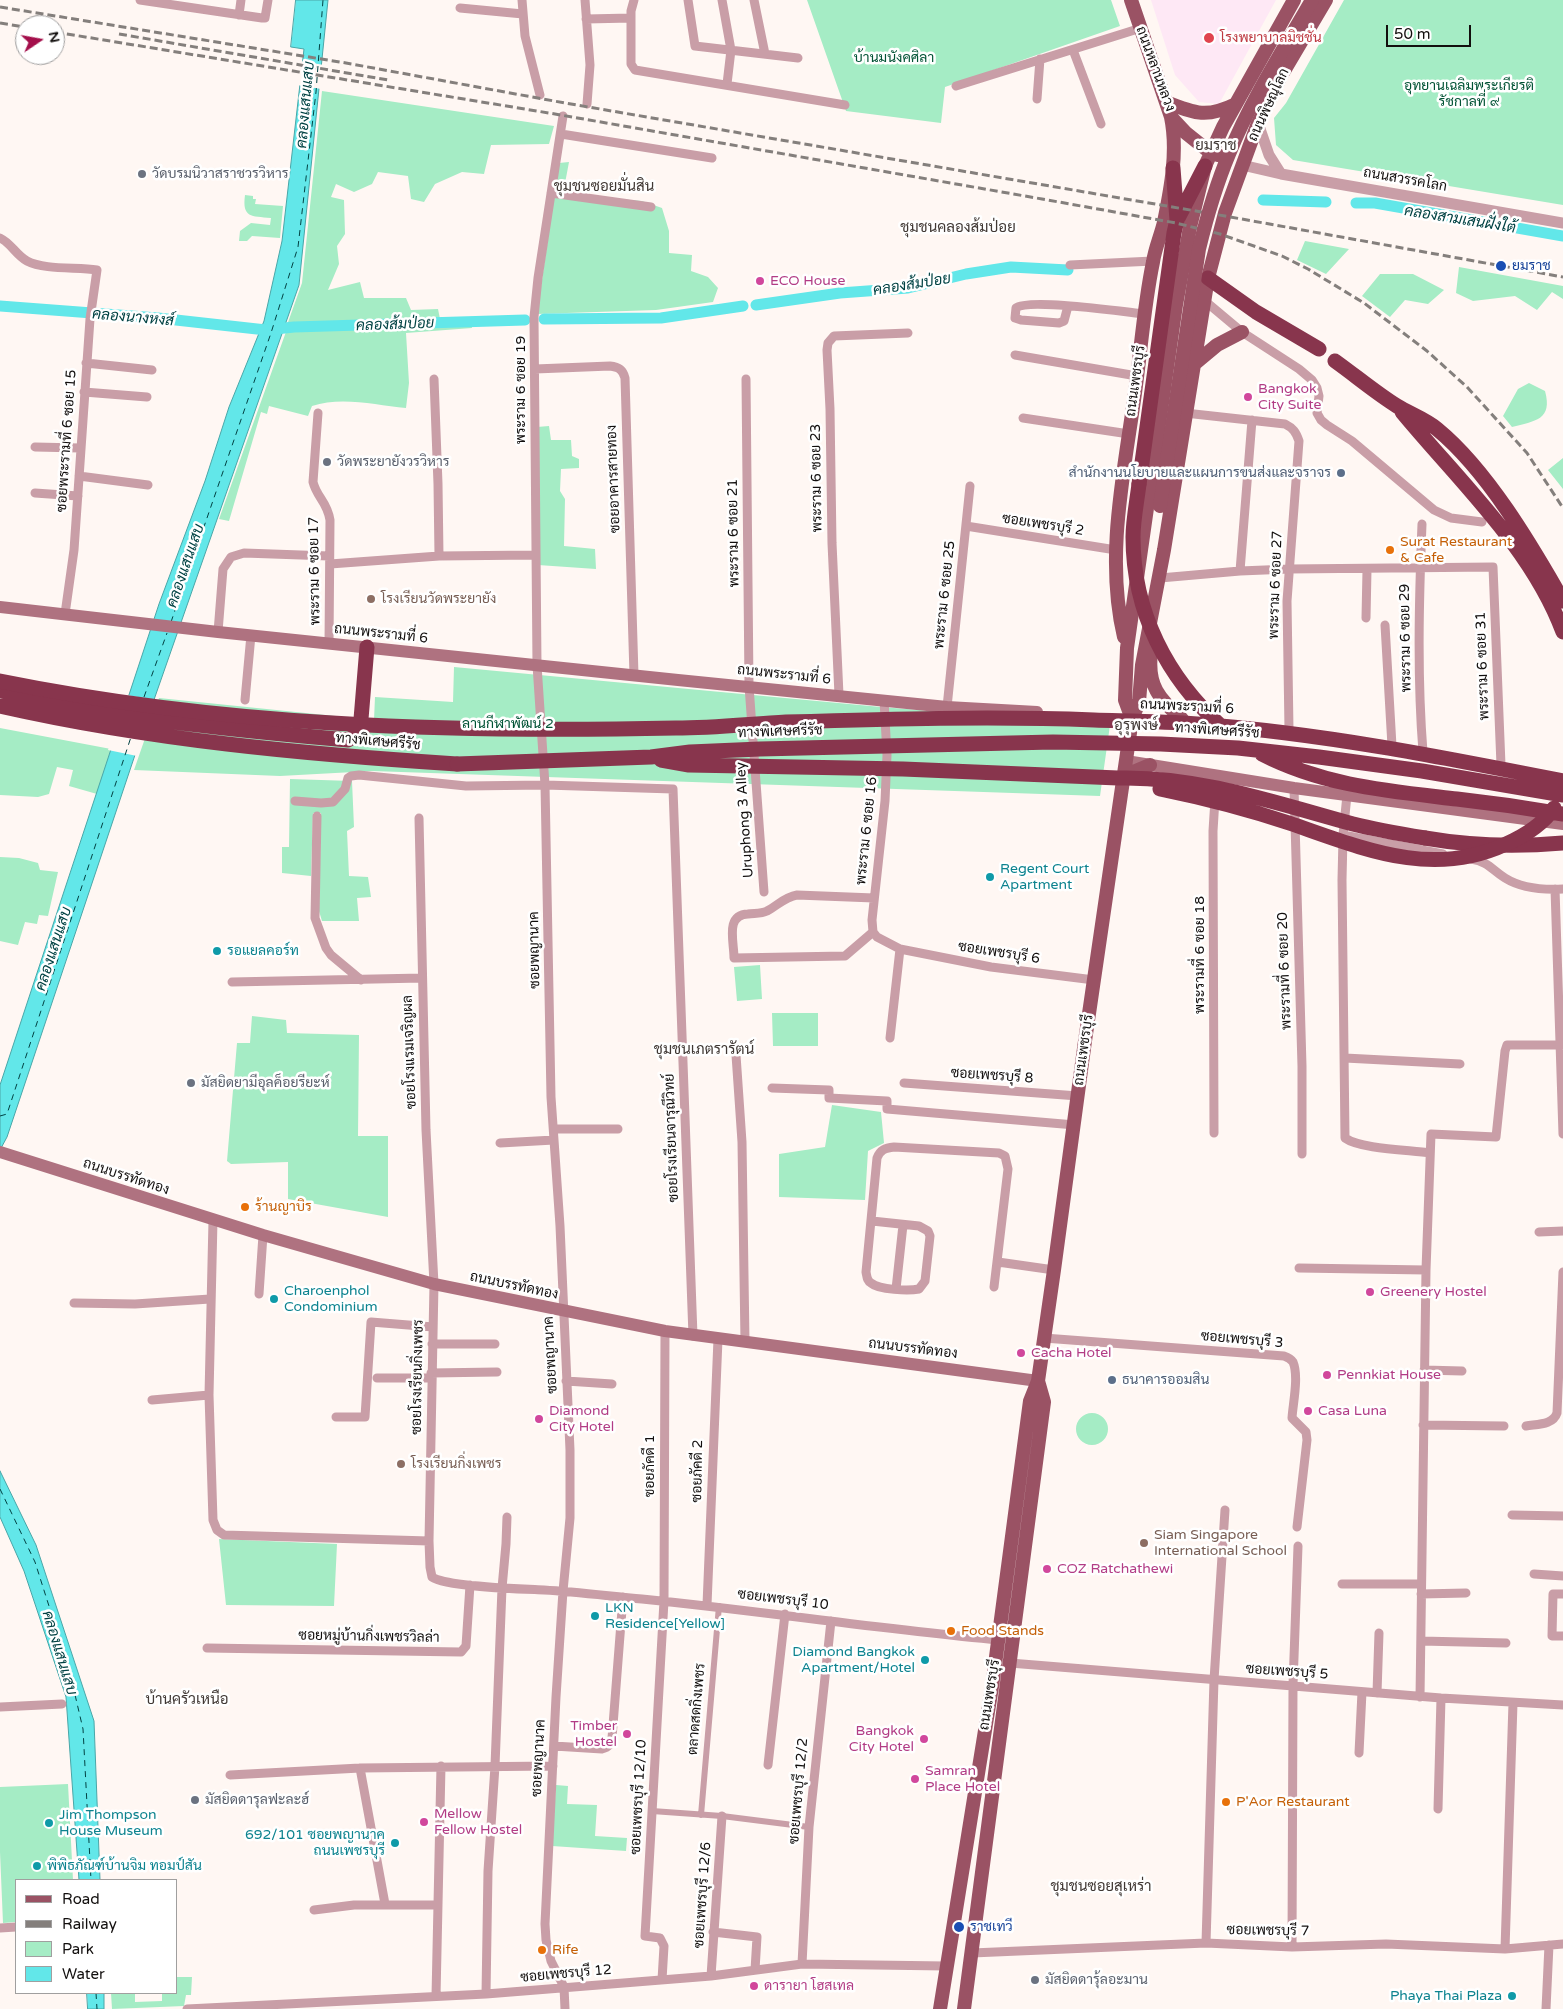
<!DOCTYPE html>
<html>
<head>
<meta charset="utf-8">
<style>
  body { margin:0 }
  #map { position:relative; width:1563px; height:2009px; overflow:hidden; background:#fff7f3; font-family:"Varela Round",sans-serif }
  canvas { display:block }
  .legend { position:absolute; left:15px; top:1879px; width:162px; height:115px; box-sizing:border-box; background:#fff; border:1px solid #a09f9f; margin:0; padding:6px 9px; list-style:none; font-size:15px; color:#120f0e }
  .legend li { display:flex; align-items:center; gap:10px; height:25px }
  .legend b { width:25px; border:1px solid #a09f9f }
  .north { position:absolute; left:15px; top:15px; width:50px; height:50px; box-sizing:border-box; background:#fff; border:1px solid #a09f9f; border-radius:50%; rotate:78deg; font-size:14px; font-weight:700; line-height:20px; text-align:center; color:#120f0e }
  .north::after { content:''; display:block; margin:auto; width:18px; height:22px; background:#a40f4b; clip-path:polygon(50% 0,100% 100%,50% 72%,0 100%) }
  .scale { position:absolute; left:1386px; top:25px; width:85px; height:22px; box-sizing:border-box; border:2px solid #120f0e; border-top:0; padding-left:6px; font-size:15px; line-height:18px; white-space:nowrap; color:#120f0e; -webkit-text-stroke:4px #fff; paint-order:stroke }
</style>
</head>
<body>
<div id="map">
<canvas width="1563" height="2009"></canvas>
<ul class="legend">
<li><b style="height:6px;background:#9a5264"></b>Road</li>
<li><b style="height:6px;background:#847f7c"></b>Railway</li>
<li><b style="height:14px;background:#a5ecc5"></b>Park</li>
<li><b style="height:14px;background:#62e7e9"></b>Water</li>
</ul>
<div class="north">N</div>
<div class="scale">50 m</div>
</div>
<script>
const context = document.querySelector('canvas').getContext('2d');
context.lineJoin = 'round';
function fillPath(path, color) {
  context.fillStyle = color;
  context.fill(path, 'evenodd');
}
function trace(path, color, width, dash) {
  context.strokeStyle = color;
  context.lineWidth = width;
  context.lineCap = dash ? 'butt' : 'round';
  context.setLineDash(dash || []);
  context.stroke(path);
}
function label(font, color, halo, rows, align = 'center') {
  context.font = font + ' "Varela Round",Sarabun,sans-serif';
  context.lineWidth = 5;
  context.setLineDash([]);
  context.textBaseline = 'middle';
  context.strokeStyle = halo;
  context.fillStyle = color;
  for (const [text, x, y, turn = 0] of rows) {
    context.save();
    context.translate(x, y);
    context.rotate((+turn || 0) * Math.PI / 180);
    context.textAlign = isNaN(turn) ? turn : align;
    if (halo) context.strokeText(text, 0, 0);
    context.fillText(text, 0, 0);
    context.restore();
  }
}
fillPath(new Path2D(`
  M1151,0H1276L1219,104L1199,102L1175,75Z`), '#fee8f5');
fillPath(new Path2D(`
  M807,0H1111L1120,26L945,87L941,123L846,111Z
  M1344,0H1563V205L1293,160L1276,145L1274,118L1286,103Z
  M322,91L554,126L549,144L491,145L484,174L462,172L435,184L424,202L411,199L408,176L378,172L372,184L354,192L336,184L331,197L344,200L345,234L337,246L339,264L328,290L360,282L364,298H406L411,310L438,309L440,319L287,325L302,283Z
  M569,162L563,194L642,201L662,208L669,231V253L692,255L691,271L708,277L718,288L713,302L656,310L537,314L559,163Z
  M245,195L253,196V199H256L255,204L283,206L280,238L252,236L247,241H239L240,231L251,223L270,225L271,218C251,216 242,218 245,195Z
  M1305,241L1349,249L1326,274L1297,260Z
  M1459,267L1563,286V299L1552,292L1537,310L1515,296L1473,301L1456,293Z
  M1380,274H1413L1444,290L1428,304L1405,300L1390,317L1362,296Z
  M471,323L472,328L406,333L409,383L406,408C376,405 341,396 312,406L308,416L269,406L267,414L261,412L229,521L219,519L287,329Z
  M1529,383L1545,391C1553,420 1535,421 1512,427L1503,416L1518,389Z
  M549,426L551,440H571L572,456L579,459V468L561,469L560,491L565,499L564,546L595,549L596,569L538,565L537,427Z
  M1563,458V489L1548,470Z
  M454,667L881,707L1110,725L1100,796L372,771L280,776L134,770L159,698L374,720L375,697L453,702Z
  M0,728L111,749L97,794L69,786L73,770L57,767L49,794L38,797L0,795Z
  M290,779L352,781L354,827L347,831L349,876L368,877L371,897L357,898L359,921H322L319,911L321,813H313L311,876L282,873V847H289Z
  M0,857L19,858L38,863L40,870L58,872L48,916L39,915L37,924L25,922L18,945L0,941Z
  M760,965L762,999L737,1001L734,967Z
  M772,1013H818V1046H773Z
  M252,1016L286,1020L287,1033L359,1035L358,1136H388V1217L288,1199V1162L231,1164L227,1161L237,1043H250Z
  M832,1105L881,1112L884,1143L868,1151L865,1200L779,1197V1154L825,1147Z
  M1076 1429a16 16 0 1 1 32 0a16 16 0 1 1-32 0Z
  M219,1539L337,1544L334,1606L226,1605Z
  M68,1784L73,1880H16V1922L3,1923L0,1852V1787Z
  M556,1785L568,1786L567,1804L597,1805L595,1836L627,1838L626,1851L552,1846Z
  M176,1977H192L191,1995H186L184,2006L112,2009L111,1993H135V2002L162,2001V1993H176Z`), '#a5ecc5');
const water = new Path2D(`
  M296,0H328L299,285L142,734L7,1137L0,1150V1085L159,604L205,481L229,407L264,321L282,241L304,49L291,47Z
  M0,1471L36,1545L94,1721L100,1880H79L66,1697L24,1571L0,1517Z
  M87,1993H104V2009H88Z`);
fillPath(water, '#62e7e9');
trace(water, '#4aa6a7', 1);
fillPath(new Path2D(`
  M300,61L324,65L321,89L297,85Z
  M126,695L157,700L137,756L108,750Z`), '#fff7f3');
trace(new Path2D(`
  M1263,200L1326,202
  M1356,203H1375L1563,236
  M756,305L840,293L908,288L966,274L1011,267L1068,270
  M0,306L158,318L266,330L294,327L525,320
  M544,319L661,318L743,306`), '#62e7e9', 11);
trace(new Path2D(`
  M171,622L271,333L298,247L316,92L323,0
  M144,697L167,633
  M0,1116L7,1114L131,737
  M0,1489L35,1562L69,1669L83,1729L91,1880
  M96,1993L97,2009`), '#014243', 1, [6, 5]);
trace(new Path2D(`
  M652,1811L722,1816L809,1827
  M701,1815L719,1606`), '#c99ea7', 6);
trace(new Path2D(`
  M140,0L262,18H265L268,0
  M522,0L525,36L540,95
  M585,0L590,65L587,104
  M634,0L631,11V64L635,70L845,105
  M688,0L695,46L798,58
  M722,0L731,50L727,84
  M754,0L765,54
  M460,8L523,14
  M239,15L241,0
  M586,19L631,18
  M1073,50L1101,124
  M956,86L1141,28
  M1037,99L1040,59
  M563,116L538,278L534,317L537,665L545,785L551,1097L560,1226L570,1450V1518L563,1591L556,1697L545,1924L546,1940L551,1961L564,1987L565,2009
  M561,134L712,158
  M551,193L651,207
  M0,238C11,243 16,255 27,261C44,270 76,267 97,270L90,319L74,550L65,614
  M1070,265L1153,261
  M1205,301L1242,332L1299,369L1312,380L1317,388L1319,396L1317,413L1321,420L1327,425L1352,441L1434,510L1451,518L1482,522
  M1068,306L1064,321L1059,323L1021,320L1015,318L1016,308C1028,298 1125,312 1145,314
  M1015,355L1137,376
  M86,363L152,370
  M535,369L610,366C619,367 623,370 625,378L634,675
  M434,379L438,484L439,556
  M746,379L749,686L764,892
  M84,392L147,397
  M318,413L313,482C317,498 327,501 330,520L329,644
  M1185,413L1285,424C1293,428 1296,432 1299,441L1287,601L1289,730
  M1023,418L1129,434
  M35,447L80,448
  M79,476L148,485
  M35,493L78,496
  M1422,524C1419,600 1417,676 1423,752
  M966,526L1116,550
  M330,564L439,556L535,555
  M1240,571L1252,420
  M1160,578L1240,571L1289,569L1493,567L1501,765
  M1366,618L1367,570
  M1385,625L1392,746
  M218,632L223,569L231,557L244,553L329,556
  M839,695L832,543L830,409L827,350L828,343L834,336L908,333
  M245,700L251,635
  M884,700L887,755L885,801L872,920L873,932L877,937L900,949L991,967L1094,980
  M947,707L970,486
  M1294,788L1302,1066V1154
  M1347,795L1343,835L1443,854
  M295,801L321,803L333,802L345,789L348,778L351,776L359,775L466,786L545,785L673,789L693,1336
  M317,816L315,918L326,948L331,955L361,980
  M419,818L426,1130L434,1284L429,1541L430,1567L432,1577C446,1587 524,1589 544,1590C577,1592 609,1596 642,1599C761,1611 879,1629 999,1640
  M1343,837L1342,880L1345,1138C1360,1149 1410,1150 1430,1153
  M1471,859C1489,862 1491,869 1505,878C1521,888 1544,890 1563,889
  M1555,889L1563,1134
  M873,932L845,956L734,958C734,941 725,915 748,914C754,913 761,914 767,911C778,905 785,897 797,895L874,898
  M232,982L422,978
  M890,1038L900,949
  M736,1055L742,1142L745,1342
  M1345,1058L1460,1064
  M904,1083L1078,1096
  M772,1088L829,1090V1098L887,1101V1109L1075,1125
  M554,1129H618
  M1214,1133L1213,831L1215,799
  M500,1143L554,1140
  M213,1220L209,1395L213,1520L217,1530L224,1535L429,1541
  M872,1221L919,1226L928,1231L930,1236L925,1281L919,1289C909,1291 879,1290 871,1283C867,1281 867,1277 866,1272L877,1158C880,1150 885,1148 894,1147L999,1153L1005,1156L1008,1169L994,1287
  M1539,1232L1563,1231
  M998,1262L1054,1270
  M1299,1268L1426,1270
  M896,1289L903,1225
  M259,1294L263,1235
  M74,1303L135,1304L210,1299
  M1044,1338L1284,1356C1287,1357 1291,1359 1293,1362C1299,1376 1293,1403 1292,1418L1306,1432L1307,1440L1297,1527
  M432,1344H495
  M1424,1370L1462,1371
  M431,1373L497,1372
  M377,1378H431
  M566,1381L612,1384
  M152,1400L209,1395
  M336,1417H365L371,1322L433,1327
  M1423,1425L1504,1426
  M1526,1426C1538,1424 1553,1425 1557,1413L1563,1272
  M1512,1515L1563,1516
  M1534,1574L1563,1576
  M1342,1584H1421
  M1421,1594L1466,1593
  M1563,1594H1553L1552,1636H1563
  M707,1605L718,1339
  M1421,1641L1506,1643
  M207,1648L461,1652L466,1646L470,1585
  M1010,1663L1441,1698L1563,1705
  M1377,1693L1379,1633
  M1420,1697L1426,1270L1431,1134L1496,1137L1505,1051L1507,1045H1561
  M0,1707L62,1704
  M554,1746L602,1749C609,1747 610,1745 612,1738L623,1597
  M1359,1753L1362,1692
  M768,1765L785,1614
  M360,1768L385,1904
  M230,1775L360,1768L553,1766
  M1438,1809L1441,1698
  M314,1910L354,1905H438
  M0,1928L16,1927
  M713,1932L757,1937L755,1970
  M1206,1943L1214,1680L1225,1510
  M1292,1947L1293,1685L1298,1546
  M1505,1949L1513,1703
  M972,1953L1206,1943L1292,1947L1386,1944L1505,1949L1563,1944
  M802,1964L809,1827L831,1621
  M711,1976L722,1816
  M662,1980L664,1946L660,1938L645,1936L664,1601L665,1331
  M486,1994L488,1871L495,1766L502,1588L506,1544L507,1517
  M436,1996L441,1766
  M187,2009L486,1994L711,1976L802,1964L946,1966
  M1546,2009L1549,1945`), '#c99ea7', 9);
trace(new Path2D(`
  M1258,123L1269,155L1281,174
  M1242,165L1281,174L1563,223`), '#c99ea7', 11);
trace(new Path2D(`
  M0,607L218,632L678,680L947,707L1037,712
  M1126,761L1294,788L1563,824
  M0,1152L263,1235L434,1284L665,1331L1038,1381`), '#af7280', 12);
trace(new Path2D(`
  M1131,0L1171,117L1186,133L1211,153L1218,155
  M1166,102C1196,114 1207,118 1236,104
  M1193,365L1217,345L1242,332
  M1124,637C1105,557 1124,473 1135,393C1141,349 1144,305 1153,262C1155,248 1161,235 1164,222C1171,188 1178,151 1171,117
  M1151,653C1147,685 1159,699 1182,719
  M1132,719L1125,700L1127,648L1176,305L1190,227L1205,166L1223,127L1294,0
  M1124,776L1150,765
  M940,2009L992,1687L1030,1401L1038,1381L1054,1270L1085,1041L1132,719L1139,702L1142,665L1164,550L1208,278L1225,213L1258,123L1281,76L1326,0
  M964,2009L1044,1402L1038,1381`), '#9a5264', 14);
trace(new Path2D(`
  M1173,168L1177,220
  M1208,278L1256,312L1319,349
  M1335,361C1356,376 1376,393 1397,406C1410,414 1425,419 1437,429C1487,470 1531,545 1563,601
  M1402,412C1458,480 1532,548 1563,632
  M1139,484L1174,233L1177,220L1205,166
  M0,690C34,703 73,707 108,713C188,725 267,733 348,740L357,735L360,731L367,647
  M0,706C150,740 303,754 457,764
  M1425,838C1471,846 1516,847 1563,843`), '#88354d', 15);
trace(new Path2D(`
  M0,7L346,63L565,103L1225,216L1563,277
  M0,23L25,27
  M55,32L549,113L1042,199L1176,223L1220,234L1282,256L1308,269L1364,303L1427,351L1467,387L1527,453L1563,508
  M119,34L388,80`), '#847f7c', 3, [8, 4]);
trace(new Path2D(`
  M1160,506L1199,249C1207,216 1216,185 1229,154C1251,100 1283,50 1312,0`), '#9a5264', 14);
trace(new Path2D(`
  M1139,484C1137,501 1133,520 1133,537C1133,612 1167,678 1222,727
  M0,681C222,726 450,733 676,728C713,728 749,724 786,722C889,719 992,716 1094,720C1128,721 1163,721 1197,724C1320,733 1442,757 1563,781
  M1262,754C1324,786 1389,791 1457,799C1493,803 1528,808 1563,814
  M661,760L689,765L903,769L1118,778C1199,776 1276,803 1353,824C1377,830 1401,834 1425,838
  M457,764L651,757L690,752L760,749L1053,742L1161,744L1238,748L1319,757L1422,771L1563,795
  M1160,789C1204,798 1247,809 1289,823C1362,848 1431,879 1506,844C1524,836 1543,824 1554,808`), '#88354d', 15);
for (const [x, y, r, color] of [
  [1209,38,6,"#e0444e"],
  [142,174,5,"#6b7280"],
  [1501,266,6,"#1a4fb4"],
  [760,281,5,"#d1479c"],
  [1248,397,5,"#d1479c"],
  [327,462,5,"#6b7280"],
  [1341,473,5,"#5c6f8a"],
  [1390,550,5,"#e8710a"],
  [371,599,5,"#8d6e63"],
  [990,877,5,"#0f9aa8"],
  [217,951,5,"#0f9aa8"],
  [191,1083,5,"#6b7280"],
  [245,1207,5,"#e8710a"],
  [1370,1292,5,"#d1479c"],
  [274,1299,5,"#0f9aa8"],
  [1021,1353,5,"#d1479c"],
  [1327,1375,5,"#d1479c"],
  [1112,1380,5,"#5c6f8a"],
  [1308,1411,5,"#d1479c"],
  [539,1419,5,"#d1479c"],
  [401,1464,5,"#8d6e63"],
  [1144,1543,5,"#8d6e63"],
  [1047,1569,5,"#d1479c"],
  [595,1616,5,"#0f9aa8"],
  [951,1631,5,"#e8710a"],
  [925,1660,5,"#0f9aa8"],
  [627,1734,5,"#d1479c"],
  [924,1739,5,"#d1479c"],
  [915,1779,5,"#d1479c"],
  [195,1800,5,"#6b7280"],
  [1226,1802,5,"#e8710a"],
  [424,1822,5,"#d1479c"],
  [49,1823,5,"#0f9aa8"],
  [395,1843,5,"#0f9aa8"],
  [37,1866,5,"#0f9aa8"],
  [959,1927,6,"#1a4fb4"],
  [542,1950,5,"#e8710a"],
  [1035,1980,5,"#6b7280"],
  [754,1986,5,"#d1479c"],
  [1512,1996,5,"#0f9aa8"]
]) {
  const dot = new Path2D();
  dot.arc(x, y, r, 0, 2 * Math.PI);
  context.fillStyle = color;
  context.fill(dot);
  trace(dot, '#fff', 2);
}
label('14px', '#be3a42', '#fff', [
  ["โรงพยาบาลมิชชั่น",1220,38]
], 'left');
label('14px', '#015234', '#fff', [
  ["บ้านมนังคศิลา",894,58],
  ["อุทยานเฉลิมพระเกียรติ",1469,86],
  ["รัชกาลที่ ๙",1469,102],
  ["ลานกีฬาพัฒน์ 2",508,724]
]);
label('14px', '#120f0e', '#fff', [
  ["ถนนหลานหลวง",1155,69,70],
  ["ถนนพิษณุโลก",1269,105,-65],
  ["ถนนสวรรคโลก",1405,180,10],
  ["ถนนเพชรบุรี",1136,381,-82],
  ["พระราม 6 ซอย 19",521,390,-90],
  ["ซอยพระรามที่ 6 ซอย 15",67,441,-86],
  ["พระราม 6 ซอย 23",817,478,-91],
  ["ซอยอาคารสายทอง",614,479,-92],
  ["ซอยเพชรบุรี 2",1043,525,9],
  ["พระราม 6 ซอย 21",734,533,-91],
  ["พระราม 6 ซอย 17",315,571,-91],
  ["พระราม 6 ซอย 27",1276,585,-88],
  ["พระราม 6 ซอย 25",945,595,-84],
  ["ถนนพระรามที่ 6",381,634,6],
  ["พระราม 6 ซอย 29",1406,638,-91],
  ["พระราม 6 ซอย 31",1483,666,-92],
  ["ถนนพระรามที่ 6",784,675,6],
  ["ถนนพระรามที่ 6",1187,707,3],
  ["ทางพิเศษศรีรัช",1217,731,4],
  ["ทางพิเศษศรีรัช",780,732,-2],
  ["ทางพิเศษศรีรัช",378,742,5],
  ["Uruphong 3 Alley",745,820,-94],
  ["พระราม 6 ซอย 16",867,831,-84],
  ["ซอยพญานาค",535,950,-91],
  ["ซอยเพชรบุรี 6",999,953,9],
  ["พระรามที่ 6 ซอย 18",1200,955,-90],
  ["พระรามที่ 6 ซอย 20",1285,971,-92],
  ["ถนนเพชรบุรี",1084,1050,-82],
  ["ซอยโรงแรมเจริญผล",410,1052,-92],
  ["ซอยเพชรบุรี 8",992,1076,4],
  ["ซอยโรงเรียนจารุณีวิทย์",672,1138,-92],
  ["ถนนบรรทัดทอง",126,1177,18],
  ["ถนนบรรทัดทอง",514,1286,12],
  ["ซอยเพชรบุรี 3",1242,1340,5],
  ["ถนนบรรทัดทอง",913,1349,7],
  ["ซอยพญานาค",551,1355,-93],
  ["ซอยโรงเรียนกิ่งเพชร",418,1377,-89],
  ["ซอยภัคดี 1",650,1466,-90],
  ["ซอยภัคดี 2",698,1471,-89],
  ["ซอยเพชรบุรี 10",783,1600,7],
  ["ซอยหมู่บ้านกิ่งเพชรวิลล่า",369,1637,1],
  ["ซอยเพชรบุรี 5",1287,1672,4],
  ["ถนนเพชรบุรี",990,1695,-81],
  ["ตลาดสดกิ่งเพชร",697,1709,-85],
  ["ซอยพญานาค",539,1758,-87],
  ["ซอยเพชรบุรี 12/2",799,1791,-85],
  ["ซอยเพชรบุรี 12/10",639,1797,-87],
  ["ซอยเพชรบุรี 12/6",703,1895,-86],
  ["ซอยเพชรบุรี 7",1268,1931,1],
  ["ซอยเพชรบุรี 12",566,1974,-5]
]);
label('14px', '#5b616d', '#fff', [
  ["วัดบรมนิวาสราชวรวิหาร",152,174],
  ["วัดพระยายังวรวิหาร",337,462],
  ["มัสยิดยามีอุลค็อยรียะห์",201,1083],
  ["มัสยิดดารุลฟะละฮ์",205,1800],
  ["มัสยิดดารุ้ลอะมาน",1045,1980]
], 'left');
label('14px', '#164399', '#fff', [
  ["ยมราช",1512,266],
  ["ราชเทวี",970,1927]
], 'left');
label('14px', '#b23c85', '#fff', [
  ["ECO House",770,281],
  ["Bangkok",1258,389],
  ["City Suite",1258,405],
  ["Greenery Hostel",1380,1292],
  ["Cacha Hotel",1031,1353],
  ["Pennkiat House",1337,1375],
  ["Diamond",549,1411],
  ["City Hotel",549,1427],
  ["Casa Luna",1318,1411],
  ["COZ Ratchathewi",1057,1569],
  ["Timber",617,1726,"right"],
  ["Hostel",617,1742,"right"],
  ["Bangkok",914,1731,"right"],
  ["City Hotel",914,1747,"right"],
  ["Samran",925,1771],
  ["Place Hotel",925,1787],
  ["Mellow",434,1814],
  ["Fellow Hostel",434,1830],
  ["ดารายา โฮสเทล",764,1986]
], 'left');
label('14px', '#4e5e75', '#fff', [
  ["สำนักงานนโยบายและแผนการขนส่งและจราจร",1331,473],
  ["ธนาคารออมสิน",1122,1380,"left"]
], 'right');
label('14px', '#c56008', '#fff', [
  ["Surat Restaurant",1400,542],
  ["& Cafe",1400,558],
  ["ร้านญาบิร",255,1207],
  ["Food Stands",961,1631],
  ["P'Aor Restaurant",1236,1802],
  ["Rife",552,1950]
], 'left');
label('14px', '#785e54', '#fff', [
  ["โรงเรียนวัดพระยายัง",381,599],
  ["โรงเรียนกิ่งเพชร",411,1464],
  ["Siam Singapore",1154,1535],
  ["International School",1154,1551]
], 'left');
label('14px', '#0d838f', '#fff', [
  ["Regent Court",1000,869],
  ["Apartment",1000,885],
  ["รอแยลคอร์ท",227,951],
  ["Charoenphol",284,1291],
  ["Condominium",284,1307],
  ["LKN",605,1608],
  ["Residence[Yellow]",605,1624],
  ["Diamond Bangkok",915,1652,"right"],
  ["Apartment/Hotel",915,1668,"right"],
  ["Jim Thompson",59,1815],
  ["House Museum",59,1831],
  ["692/101 ซอยพญานาค",385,1835,"right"],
  ["ถนนเพชรบุรี",385,1851,"right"],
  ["พิพิธภัณฑ์บ้านจิม ทอมป์สัน",47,1866],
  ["Phaya Thai Plaza",1502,1996,"right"]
], 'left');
label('italic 15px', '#014243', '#fff', [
  ["คลองแสนแสบ",306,105,-85],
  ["คลองสามเสนฝั่งใต้",1460,220,9],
  ["คลองส้มป่อย",912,285,-9],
  ["คลองนางหงส์",133,318,5],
  ["คลองส้มป่อย",395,325,-2],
  ["คลองแสนแสบ",186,566,-71],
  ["คลองแสนแสบ",54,949,-72],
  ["คลองแสนแสบ",59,1653,73]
]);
label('15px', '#403834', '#fff', [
  ["ยมราช",1216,146],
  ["ชุมชนซอยมั่นสิน",604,187],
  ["ชุมชนคลองส้มป่อย",958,228],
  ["อุรุพงษ์",1136,726],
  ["ชุมชนเภตรารัตน์",704,1050],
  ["บ้านครัวเหนือ",187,1700],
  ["ชุมชนซอยสุเหร่า",1101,1887]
]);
</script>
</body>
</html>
